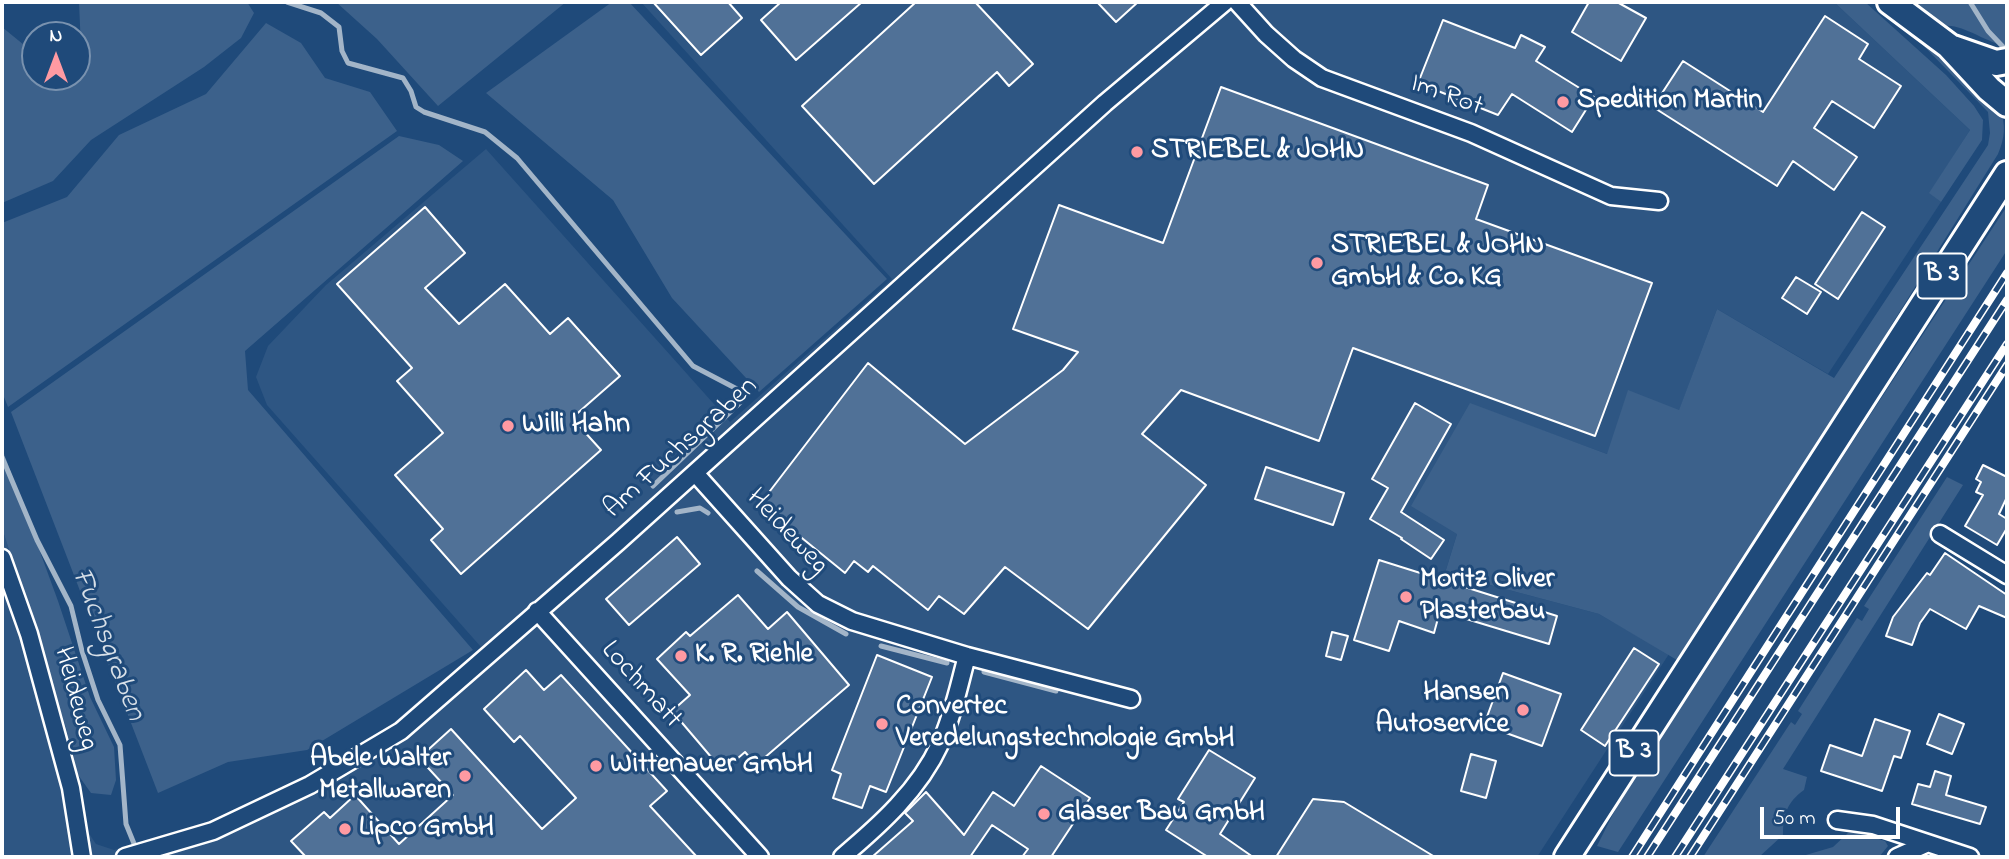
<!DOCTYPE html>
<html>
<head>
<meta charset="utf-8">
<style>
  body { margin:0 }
  #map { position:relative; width:2009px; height:859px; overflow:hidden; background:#1f4a7a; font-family:"Indie Flower",sans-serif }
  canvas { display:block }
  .frame { position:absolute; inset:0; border:4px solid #fff; pointer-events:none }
  .north { position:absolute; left:21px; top:21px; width:70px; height:70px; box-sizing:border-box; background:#1f4a7a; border:2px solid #7992af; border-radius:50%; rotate:0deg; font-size:19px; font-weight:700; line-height:28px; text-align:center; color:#fff }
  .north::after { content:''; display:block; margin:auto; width:24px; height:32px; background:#ff9aa2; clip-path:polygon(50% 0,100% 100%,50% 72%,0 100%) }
  .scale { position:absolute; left:1760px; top:807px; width:140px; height:32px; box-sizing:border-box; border:4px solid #fff; border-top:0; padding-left:9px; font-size:21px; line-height:24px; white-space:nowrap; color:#fff; -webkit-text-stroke:5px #1f4a7a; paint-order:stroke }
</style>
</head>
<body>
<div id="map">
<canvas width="2009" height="859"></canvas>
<div class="frame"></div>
<div class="north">N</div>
<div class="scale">50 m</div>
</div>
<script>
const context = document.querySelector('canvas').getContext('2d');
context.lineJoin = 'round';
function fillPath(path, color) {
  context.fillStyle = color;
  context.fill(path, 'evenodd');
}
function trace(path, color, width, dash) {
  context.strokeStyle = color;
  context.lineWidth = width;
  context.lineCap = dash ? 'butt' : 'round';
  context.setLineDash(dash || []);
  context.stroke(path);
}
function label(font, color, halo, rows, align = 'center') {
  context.font = font + ' "Indie Flower",sans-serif';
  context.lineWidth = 6;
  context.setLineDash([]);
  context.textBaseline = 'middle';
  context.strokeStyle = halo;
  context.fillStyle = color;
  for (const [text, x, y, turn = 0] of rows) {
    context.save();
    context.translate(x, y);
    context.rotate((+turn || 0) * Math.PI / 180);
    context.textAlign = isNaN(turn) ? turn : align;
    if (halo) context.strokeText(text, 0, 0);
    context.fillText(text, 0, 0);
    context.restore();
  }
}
fillPath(new Path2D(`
  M641,2H1834L1970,130L1930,193L1941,202L1828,374L1717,309L1679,411L1607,454L1470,404L1457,534L1445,573L1599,614L1669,654L1537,857H2V528L66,728L88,832L96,844L114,850L207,824L310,777L392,724L481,647L267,405L256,377L268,346L326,285L486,149L730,422L892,279Z`), '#2e5683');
fillPath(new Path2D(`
  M79,2H247L254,13L241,38L204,67L91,140L53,181L2,203V27L35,54V77H77V53L81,48Z
  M336,2H566L438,106L377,39Z
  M612,2H629L887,279L759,392L672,298L613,200L486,93Z
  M1834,2H1865L1946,75L1974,106L1983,120L1982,140L1941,202L1929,193L1970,130Z
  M1906,2H2007V46C1986,43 1962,23 1944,26Z
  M266,23L301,43L325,78L370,92L397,131L8,407L2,392V223L67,197L119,135L206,94Z
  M1914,36L2000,108C2006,126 2005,137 1998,154L1892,324L1849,400L1682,663L1599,614L1445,573L1457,534L1411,506L1470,403L1607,454L1628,390L1679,410L1717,309L1834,378L1988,145L1990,133L1988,112Z
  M399,136L439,145L463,161L245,351L248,390L473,650L307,750L228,762L158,793L11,412Z
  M2007,206V250L1618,852L1597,846L1617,806L1753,594Z
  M2,448L58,601L90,697L114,747L116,780L111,795L91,793L76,772L66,728L2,528Z
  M1947,477L1963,485L1783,769L1807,777L1804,790C1787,802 1783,815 1783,835L1759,857H1703L1791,722L1795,725L1802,714L1798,711L1857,618L1862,621L1869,609L1864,606Z
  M1848,833H1859L1885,841L1888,846L1879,857H1799L1833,847Z`), '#3c618b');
trace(new Path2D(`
  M287,2L321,13L339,27L342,51L348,63L403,78L411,91L416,107L424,112L485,132L517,158L693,366L737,389L744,399L653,486
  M1970,2L1988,31L2007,51
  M2,457L37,540L71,606L82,651L98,700L120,745L126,824L137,851
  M677,512L700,508L708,513
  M757,571L798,607L846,634
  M881,646L947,663
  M984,672L1056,691`), '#a3b5c8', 5);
const building = new Path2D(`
  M653,2H728L742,18L701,55Z
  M781,2H862L796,60L761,20Z
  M916,2H975L1033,64L1009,86L997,72L874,184L802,106Z
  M1097,2H1138L1116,22Z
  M1589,2H1617L1646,18L1621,61L1572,32Z
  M1825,16L1868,44L1859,59L1901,86L1874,128L1832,101L1814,128L1857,157L1834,190L1793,161L1777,186L1653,107L1683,61L1763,112Z
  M1443,20L1515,48L1521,35L1545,47L1536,61L1594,97L1572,132L1512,94L1498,115L1418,83Z
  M1221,87L1488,185L1476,219L1652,283L1595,436L1353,348L1319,441L1181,390L1142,434L1206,485L1088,629L1005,567L964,614L939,596L928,610L873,566L868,572L854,561L845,573L760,504L868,363L965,444L1063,370L1078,352L1013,329L1059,205L1163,243Z
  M425,207L465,253L425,288L459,324L505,284L550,334L568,318L620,376L572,418L601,450L461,574L431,540L443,529L395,475L443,433L397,381L412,368L337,284Z
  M1862,212L1885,227L1838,299L1815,284Z
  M1796,277L1821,292L1807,314L1782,298Z
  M1415,403L1451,424L1401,512L1444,540L1431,559L1401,539L1402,538L1370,519L1388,488L1372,479Z
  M1983,465L2007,477V497L1999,514L2007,519V528L1997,545L1965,526L1983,495L1976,492L1981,482L1976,479Z
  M1266,467L1344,493L1333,525L1255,499Z
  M677,537L700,564L629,625L606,599Z
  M1945,553L2007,595V618L1979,606L1966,629L1930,609L1920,623L1912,645L1886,636L1893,617L1927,573L1930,575Z
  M1379,560L1557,616L1549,644L1440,611L1434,633L1399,621L1389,651L1354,640Z
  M738,595L768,629L787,612L849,685L756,765L745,752L723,771L672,711L690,695L657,659L686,632L690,636Z
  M1332,632L1348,636L1341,660L1326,656Z
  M1634,648L1659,664L1605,746L1581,730Z
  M877,655L932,677L886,792L870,786L862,808L833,798L841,774L832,770Z
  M526,670L544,690L561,675L667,791L650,806L697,857H306L291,841L324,812L330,818L355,795L399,844L453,795L419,758L451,729L542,829L576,798L520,736L514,742L484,709Z
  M1503,673L1561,694L1542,746L1484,725Z
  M1939,714L1964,724L1952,754L1927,744Z
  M1875,719L1910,731L1901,758L1894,756L1882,791L1821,771L1830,745L1862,756Z
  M1209,750L1255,778L1220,834L1253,857H1208L1166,830L1184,802L1178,799Z
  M1471,754L1496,761L1486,798L1461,791Z
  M1041,766L1090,798L1051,857H1022L1028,849L992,825L970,857H872L913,821L905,813L926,792L964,835L993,792L1014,806Z
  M1935,771L1951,776L1946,795L1986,807L1980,824L1912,804L1918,784L1930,787Z
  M1313,799L1344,802L1435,857H1276Z`);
fillPath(building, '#507197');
trace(building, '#fff', 2);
const street = new Path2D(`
  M1237,2L1266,34L1294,59L1322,78L1471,133L1611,196L1659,201
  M695,473L789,578L818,604L852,621L967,656L1131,699
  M1940,534L2007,575
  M2,558L29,634L71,788L82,857
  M537,611L760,857
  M1837,820L1873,825L1970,857
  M125,857L213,831L310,785L401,731L618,542L1105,103L1225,2
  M842,857C880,825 919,790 940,744C953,716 959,685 967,656
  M1897,857L1926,844`);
const primary = new Path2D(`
  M1890,2L1949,46L1989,89L2007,104
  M1953,48L1996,63L2007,61
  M1567,857L2007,174`);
trace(street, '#fff', 21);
trace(primary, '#fff', 30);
trace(street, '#1f4a7a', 16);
trace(primary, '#1f4a7a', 24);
const rail = new Path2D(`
  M1632,857L2007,273
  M1647,857L2007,300
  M1675,857L2007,344
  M1690,857L2007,365`);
trace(rail, '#fff', 8);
trace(rail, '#1f4a7a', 5, [16]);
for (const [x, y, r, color] of [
  [1563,102,7,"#ff9aa2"],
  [1137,152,7,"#ff9aa2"],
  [1317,263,7,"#ff9aa2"],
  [508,426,7,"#ff9aa2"],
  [1406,597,7,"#ff9aa2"],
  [681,656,7,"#ff9aa2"],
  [1523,710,7,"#ff9aa2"],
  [882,724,7,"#ff9aa2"],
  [596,766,7,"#ff9aa2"],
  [465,776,7,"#ff9aa2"],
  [1044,814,7,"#ff9aa2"],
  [345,829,7,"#ff9aa2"]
]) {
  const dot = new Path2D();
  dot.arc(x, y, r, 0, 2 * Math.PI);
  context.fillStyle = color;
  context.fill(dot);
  trace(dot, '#1f4a7a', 2.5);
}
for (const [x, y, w] of [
  [1942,276,49],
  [1634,753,49]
]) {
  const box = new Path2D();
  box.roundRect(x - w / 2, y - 22.5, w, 45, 5);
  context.fillStyle = '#1f4a7a';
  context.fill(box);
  trace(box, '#fff', 2);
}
label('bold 26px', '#fff', null, [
  ["B 3",1942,276],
  ["B 3",1634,753]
]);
label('28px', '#fff', '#1f4a7a', [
  ["Im Rot",1446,97,20],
  ["Am Fuchsgraben",682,449,-42],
  ["Heideweg",786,533,47],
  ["Lochmatt",640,686,48],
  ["Heideweg",74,699,75]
]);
label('bold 28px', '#fff', '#1f4a7a', [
  ["Spedition Martin",1577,102],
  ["STRIEBEL & JOHN",1151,152],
  ["STRIEBEL & JOHN",1331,247],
  ["GmbH & Co. KG",1331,279],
  ["Willi Hahn",522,426],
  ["Moritz Oliver",1420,581],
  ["Plasterbau",1420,613],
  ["K. R. Riehle",695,656],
  ["Hansen",1509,694,"right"],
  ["Autoservice",1509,726,"right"],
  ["Convertec",896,708],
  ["Veredelungstechnologie GmbH",896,740],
  ["Abele Walter",451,760,"right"],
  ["Metallwaren",451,792,"right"],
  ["Wittenauer GmbH",610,766],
  ["Glaser Bau GmbH",1058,814],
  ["Lipco GmbH",359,829]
], 'left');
label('italic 30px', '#d8e0e8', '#1f4a7a', [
  ["Fuchsgraben",106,645,69]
]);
</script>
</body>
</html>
